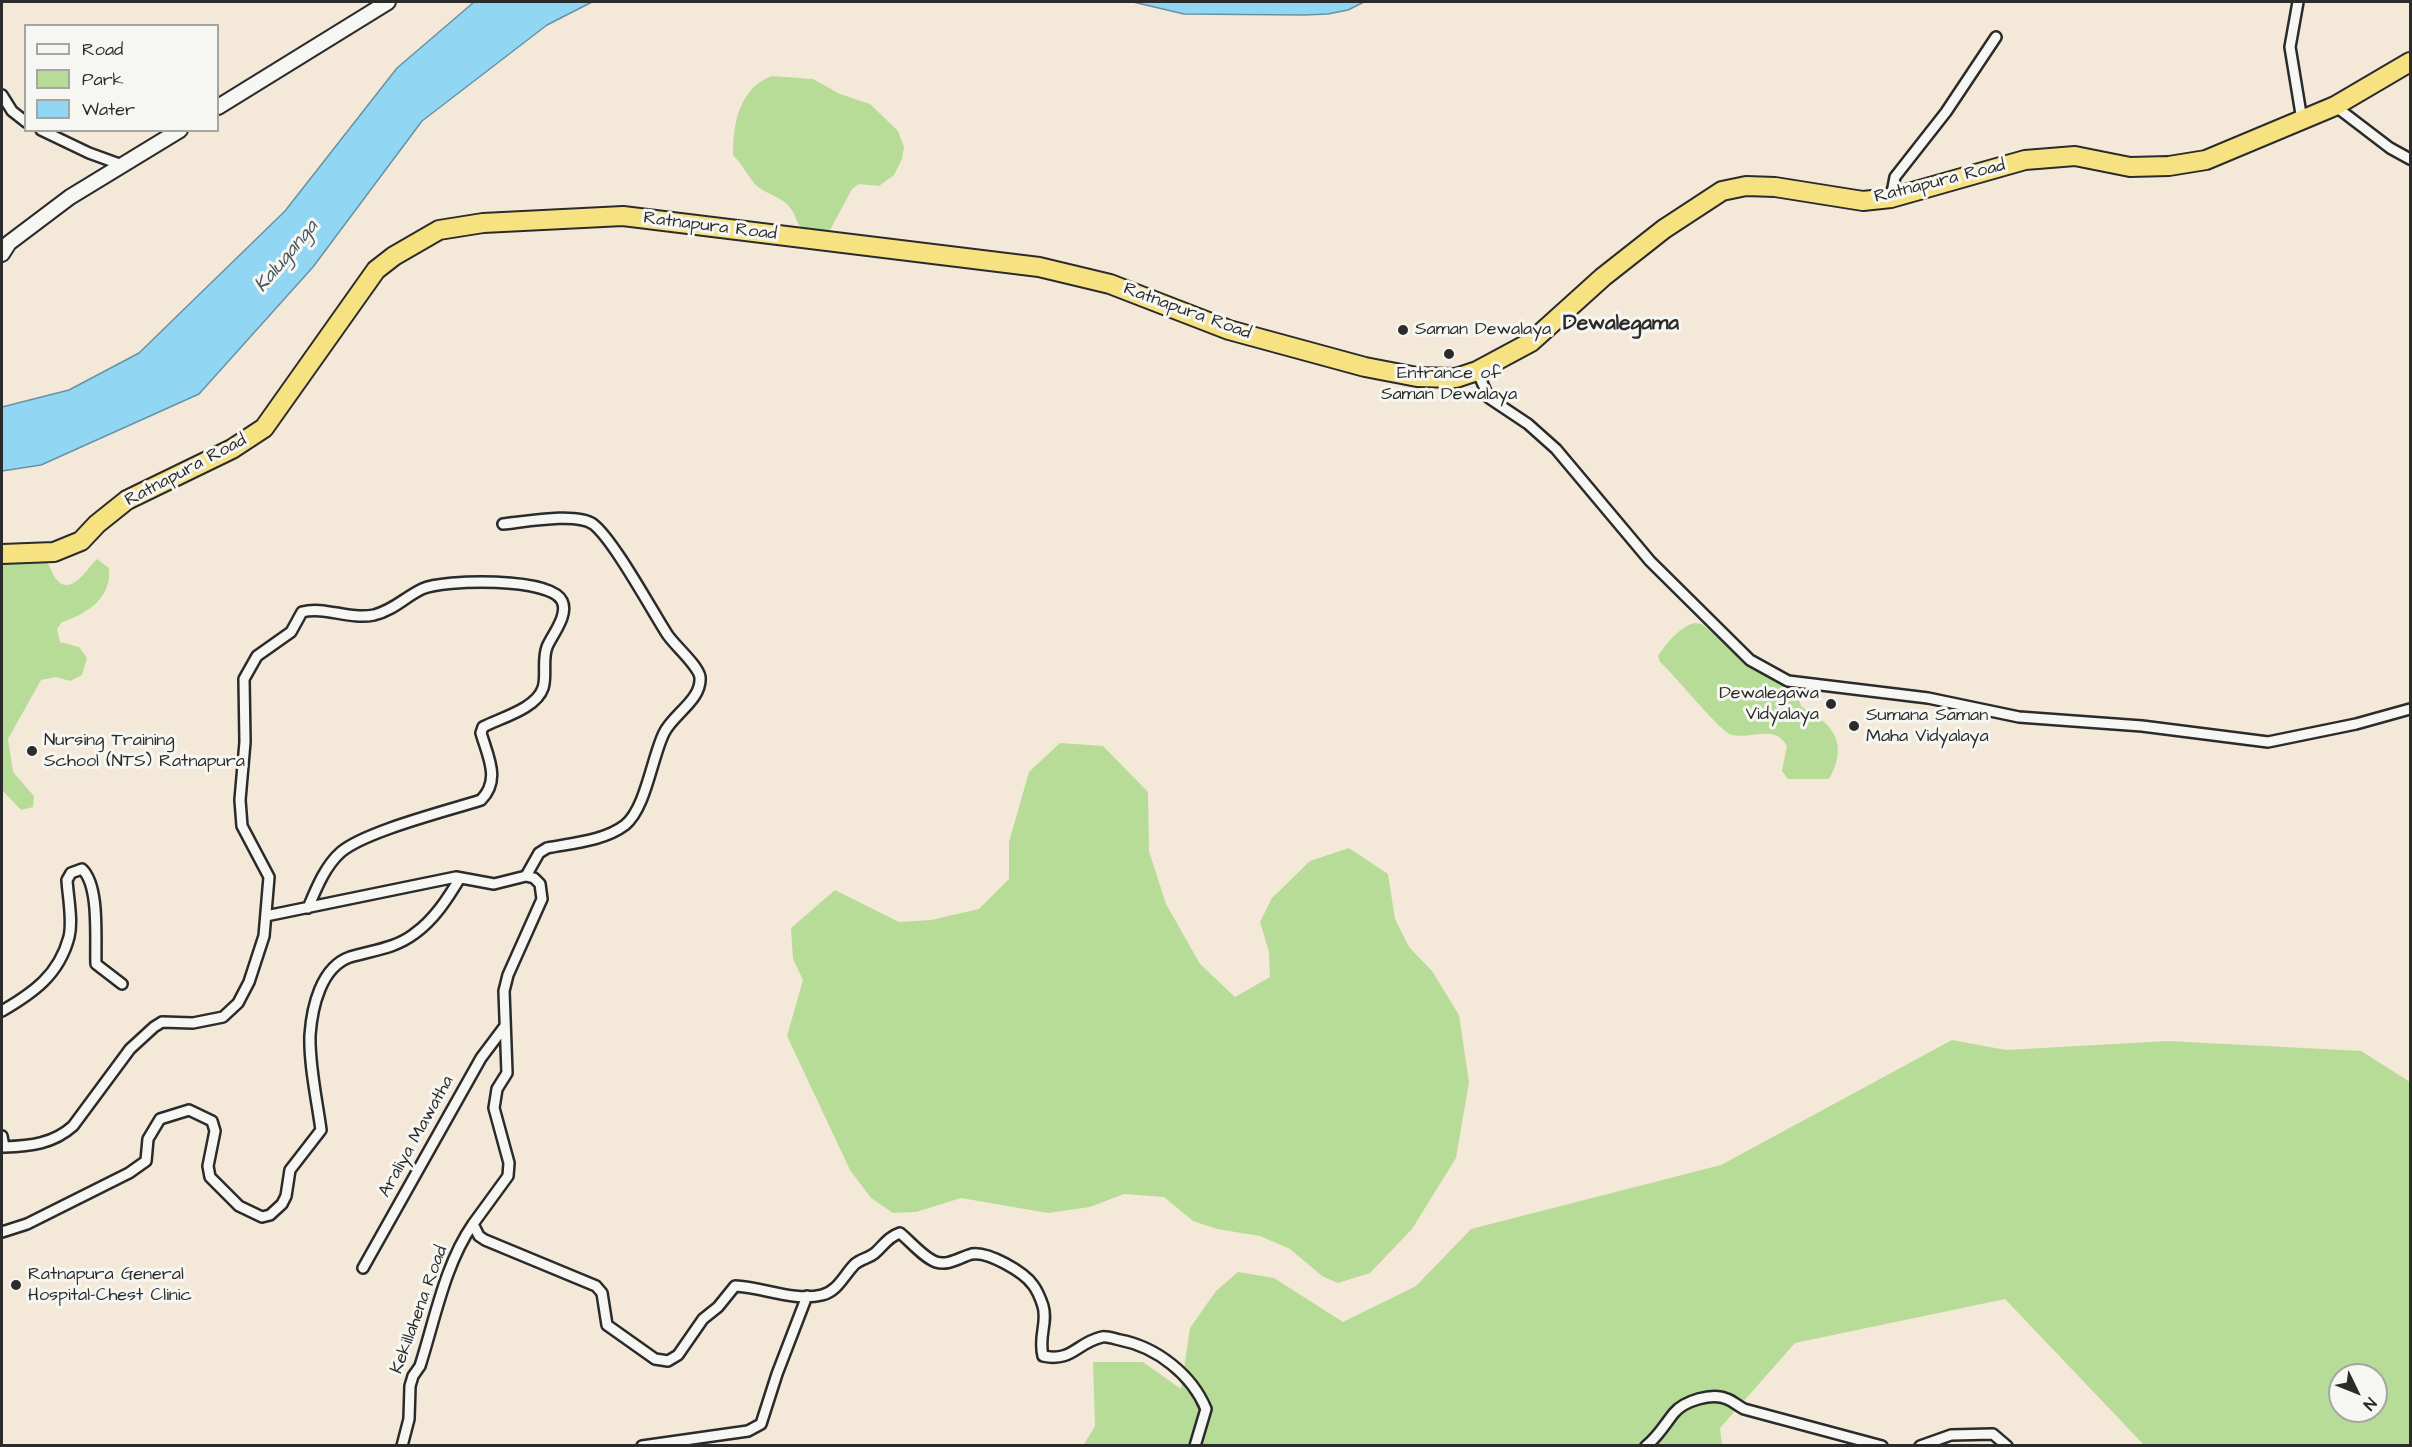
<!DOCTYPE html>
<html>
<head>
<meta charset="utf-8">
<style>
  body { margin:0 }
  #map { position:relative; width:2412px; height:1447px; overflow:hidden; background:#f4e9d9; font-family:"Architects Daughter",sans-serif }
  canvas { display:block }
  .frame { position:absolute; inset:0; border:3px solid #2b2b2b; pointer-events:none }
  .legend { position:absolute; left:24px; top:24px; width:195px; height:108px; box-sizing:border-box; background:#f6f6f2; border:2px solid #a5a5a2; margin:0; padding:8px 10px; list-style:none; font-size:18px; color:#2b2b2b }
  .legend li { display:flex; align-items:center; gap:12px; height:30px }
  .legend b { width:30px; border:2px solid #a5a5a2 }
  .north { position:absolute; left:2328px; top:1363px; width:60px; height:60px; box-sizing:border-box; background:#f6f6f2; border:2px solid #a5a5a2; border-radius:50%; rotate:133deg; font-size:16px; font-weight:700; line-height:24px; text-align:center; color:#2b2b2b }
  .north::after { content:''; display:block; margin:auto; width:21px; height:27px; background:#2b2b2b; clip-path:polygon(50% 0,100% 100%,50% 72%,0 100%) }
</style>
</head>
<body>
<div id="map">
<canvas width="2412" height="1447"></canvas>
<div class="frame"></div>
<ul class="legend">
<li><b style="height:8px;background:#f6f6f2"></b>Road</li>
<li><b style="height:16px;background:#b7dc97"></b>Park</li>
<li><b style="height:16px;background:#91d6f3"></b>Water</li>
</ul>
<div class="north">N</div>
</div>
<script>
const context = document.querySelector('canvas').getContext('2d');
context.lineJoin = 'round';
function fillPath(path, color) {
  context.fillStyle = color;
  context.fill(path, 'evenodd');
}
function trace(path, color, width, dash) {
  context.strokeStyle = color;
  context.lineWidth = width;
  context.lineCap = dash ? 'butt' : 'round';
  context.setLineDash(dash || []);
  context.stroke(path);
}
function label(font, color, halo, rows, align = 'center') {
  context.font = font + ' "Architects Daughter",sans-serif';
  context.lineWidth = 6;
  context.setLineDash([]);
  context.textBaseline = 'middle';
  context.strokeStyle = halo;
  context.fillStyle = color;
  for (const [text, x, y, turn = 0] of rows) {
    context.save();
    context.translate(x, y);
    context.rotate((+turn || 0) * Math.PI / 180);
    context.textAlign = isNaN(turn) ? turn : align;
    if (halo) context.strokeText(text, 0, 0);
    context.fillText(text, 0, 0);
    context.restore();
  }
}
fillPath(new Path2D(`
  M772,76L813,79L840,94L870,104L898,131L904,147L902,159L894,175L879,186L859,184L852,189L829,232C784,231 806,218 783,201C775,195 762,192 755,184C747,175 743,165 733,155C733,124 739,88 772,76Z
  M44,559C51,566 51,572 56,579C71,598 88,567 97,559L109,568C112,598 87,614 62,622L57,629L60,642L79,647L87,658L82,675L70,681L56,677L41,680L8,739L13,772L34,796L33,807L21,810L2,790V563Z
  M1694,623L1702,624L1754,668L1797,692L1801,706C1809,713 1822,718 1828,726C1843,742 1839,762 1829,779H1788L1782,771L1787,746C1775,724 1752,739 1732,735C1720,732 1675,675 1660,662L1658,656C1667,643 1678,628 1694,623Z
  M1060,743L1103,746L1148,792L1149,851L1166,904L1200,964L1235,997L1270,977L1269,952L1260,922L1272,898L1310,861L1349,848L1388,874L1395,919L1409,947L1432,971L1459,1015L1469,1082L1456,1158L1412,1229L1370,1273L1338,1283L1322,1276L1290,1249L1260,1236L1217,1229L1193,1221L1164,1197L1124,1194L1090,1207L1048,1213L961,1198L916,1212L893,1213L871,1198L850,1170L787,1036L803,980L793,959L791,928L835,890L899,922L931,920L979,909L1009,879V842L1029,772Z
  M1952,1040L2006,1050L2168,1041L2361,1051L2410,1082V1445H2144L2005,1299L1795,1343L1720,1428L1722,1445L1083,1446L1095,1426L1093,1362H1143L1181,1389L1190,1328L1216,1291L1238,1272L1274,1278L1343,1322L1416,1286L1471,1229L1721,1165ZM2340,1375H2376V1411H2340Z`), '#b7dc97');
const water = new Path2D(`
  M474,2H592L547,25L422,121L313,267L199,394L41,465L2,471V407L69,390L139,353L285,211L397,68Z
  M1133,2H1364L1348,10L1328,14L1304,15L1184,14Z`);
fillPath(water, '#91d6f3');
trace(water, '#6892a3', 1.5);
const street = new Path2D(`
  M2298,2L2290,47L2302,120
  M2,95L12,111L26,122
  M2335,106L2390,148L2410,159
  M41,130L89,153L122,165
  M1891,198L1895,177L1946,112L1996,37
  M1477,371L1489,398L1528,424L1556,449L1650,561L1750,660L1788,681L1928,698L2019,717L2142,726L2268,742L2356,724L2410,709
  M503,524C524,522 576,512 593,524C613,539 651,609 667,634C674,645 698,665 700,677C702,700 673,714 664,733C652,757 646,808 625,825C604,841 572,843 547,848L539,853L526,876
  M266,916L456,877L494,884L526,876L534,878L540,884L542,899L508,975L504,991L507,1073L497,1089L494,1108L509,1163L508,1176L473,1224L479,1236L485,1240L596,1286L602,1293L607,1325L655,1359L668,1361L678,1355L703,1319L718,1307L735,1286C763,1287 794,1302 822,1295C838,1291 844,1275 855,1264C861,1259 869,1258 875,1253C884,1245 888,1237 900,1233C910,1241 924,1258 936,1262C949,1266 960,1257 972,1254C988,1251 1024,1272 1033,1285C1037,1290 1041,1300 1043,1306C1048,1323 1038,1336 1043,1356C1073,1362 1076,1343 1102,1337C1107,1336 1115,1339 1120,1340C1157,1347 1192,1375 1206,1409L1195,1446
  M2,1011C33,993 59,975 69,937C73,921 68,897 67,880L71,873L82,869C100,886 95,939 96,964L122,984
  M2,1136L4,1147C30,1146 53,1144 73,1126L130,1049L154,1027L162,1022L193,1023L223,1017L238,1003L249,982L264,936L269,877L242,826L240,800L245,742L244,679L257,656L291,632L302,612C325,606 349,620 374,615C394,610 405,597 422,589C444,579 551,577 562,601C569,615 552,635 547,647C542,660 547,676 543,688C536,709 500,718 483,727L481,733C488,757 501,780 481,800C447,811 366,831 341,852C325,866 316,889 308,908
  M2,1232L27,1224L129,1173L146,1161L148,1139L160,1119L189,1110L212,1121L215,1131L208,1166L210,1177L239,1206L262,1217L270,1215L282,1204L286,1196L290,1170L321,1130C317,1100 309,1065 310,1035C312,1007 321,967 350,957C373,950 394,949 414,934C434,920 448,898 460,878
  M363,1268L481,1058L505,1026
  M402,1446L409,1419L410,1386L413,1376L420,1366C435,1319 445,1264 473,1224
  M642,1446L748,1431L761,1424L777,1374L807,1296
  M1646,1446C1658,1437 1665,1424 1674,1413C1684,1401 1712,1392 1727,1399C1733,1401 1738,1406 1744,1409L1882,1446
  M1920,1446L1951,1435L1993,1434L2007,1446`);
const secondary = new Path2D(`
  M218,107L388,2
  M2,254L9,243L70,197L180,130`);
const highway = new Path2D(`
  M2,554L54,552L81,541L97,524L127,500L232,449L264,428L376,270L394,256L439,230L483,223L623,216L1039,267L1110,284L1229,330L1365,367L1417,377L1456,378L1477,371L1531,342L1603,277L1664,229L1722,191L1746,186L1775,187L1863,201L1891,198L2025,160L2075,156L2130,167L2169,166L2206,160L2335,106L2410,62`);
trace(street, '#2b2b2b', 14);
trace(secondary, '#2b2b2b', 18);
trace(highway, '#2b2b2b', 22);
trace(street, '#f6f6f2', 9);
trace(secondary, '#f6f6f2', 14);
trace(highway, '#f7e281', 18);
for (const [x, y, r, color] of [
  [1403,330,6,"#2b2b2b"],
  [1449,354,6,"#2b2b2b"],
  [1831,704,6,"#2b2b2b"],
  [1854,726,6,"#2b2b2b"],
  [32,751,6,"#2b2b2b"],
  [16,1285,6,"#2b2b2b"]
]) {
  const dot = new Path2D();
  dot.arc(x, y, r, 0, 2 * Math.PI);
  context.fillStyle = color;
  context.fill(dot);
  trace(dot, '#f6f6f2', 2);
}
label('18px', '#2b2b2b', '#f6f6f2', [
  ["Ratnapura Road",1940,182,-14],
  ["Ratnapura Road",710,227,7],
  ["Ratnapura Road",1187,312,20],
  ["Ratnapura Road",186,471,-28],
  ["Araliya Mawatha",417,1137,-61],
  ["Kekillahena Road",420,1310,-70]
]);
label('18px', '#2b2b2b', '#f6f6f2', [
  ["Saman Dewalaya",1415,330],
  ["Entrance of",1449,374,"center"],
  ["Saman Dewalaya",1449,395,"center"],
  ["Dewalegawa",1819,694,"right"],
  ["Vidyalaya",1819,715,"right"],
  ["Sumana Saman",1866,716],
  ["Maha Vidyalaya",1866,737],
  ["Nursing Training",44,741],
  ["School (NTS) Ratnapura",44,762],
  ["Ratnapura General",28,1275],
  ["Hospital-Chest Clinic",28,1296]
], 'left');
label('italic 20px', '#44565d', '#f6f6f2', [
  ["Kaluganga",287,257,-50]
]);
label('bold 21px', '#2b2b2b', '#f6f6f2', [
  ["Dewalegama",1621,325]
]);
</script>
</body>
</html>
